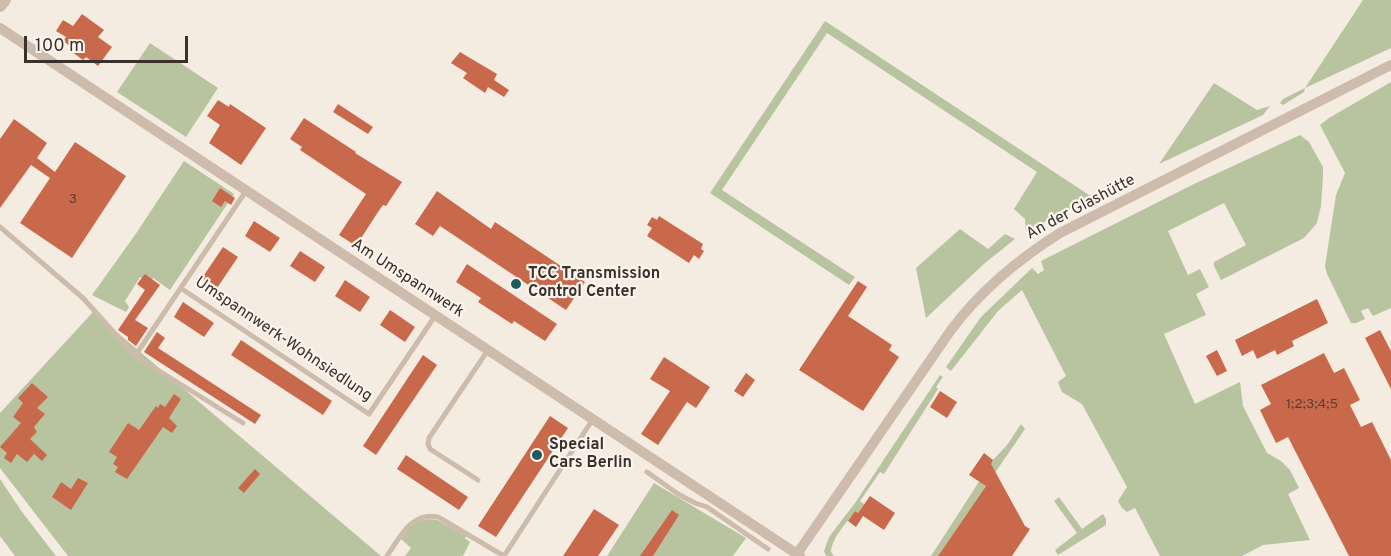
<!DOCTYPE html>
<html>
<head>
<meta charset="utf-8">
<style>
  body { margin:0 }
  #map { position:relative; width:1391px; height:556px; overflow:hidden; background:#f4ebe1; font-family:Overpass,sans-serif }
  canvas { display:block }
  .scale { position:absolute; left:24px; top:36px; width:164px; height:27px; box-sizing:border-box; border:3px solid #3b302b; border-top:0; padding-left:8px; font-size:18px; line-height:21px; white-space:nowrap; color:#3b302b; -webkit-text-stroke:4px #fbf5ee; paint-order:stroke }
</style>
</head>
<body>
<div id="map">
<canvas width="1391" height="556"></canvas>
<div class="scale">100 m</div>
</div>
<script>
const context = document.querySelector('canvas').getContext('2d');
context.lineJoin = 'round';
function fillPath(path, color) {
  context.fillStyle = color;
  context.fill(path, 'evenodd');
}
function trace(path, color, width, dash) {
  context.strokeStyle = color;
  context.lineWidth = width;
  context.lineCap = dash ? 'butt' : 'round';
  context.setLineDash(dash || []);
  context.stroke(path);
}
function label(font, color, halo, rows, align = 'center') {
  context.font = font + ' Overpass,sans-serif';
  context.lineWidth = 4.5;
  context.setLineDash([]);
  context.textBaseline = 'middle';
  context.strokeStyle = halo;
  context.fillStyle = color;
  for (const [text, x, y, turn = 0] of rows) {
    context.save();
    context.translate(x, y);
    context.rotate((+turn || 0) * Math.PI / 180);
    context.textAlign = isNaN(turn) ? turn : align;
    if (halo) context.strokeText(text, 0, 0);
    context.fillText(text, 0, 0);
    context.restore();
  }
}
fillPath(new Path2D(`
  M1363,0H1391V48L1305,88L1304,92L1283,105L1280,103L1283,99L1305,88Z
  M825,21L1092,197L1026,232L1025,219L1014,209L1037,172L827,33L722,190L855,277L849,285L710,193Z
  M150,43L218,88L186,137L117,92Z
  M1391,82V308L1373,316L1368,308L1361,311L1365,319L1356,323H1351L1327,274L1325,266L1336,195L1345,173L1320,125L1329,118Z
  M1214,83L1257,110L1270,106L1263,115L1159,164Z
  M1300,135L1309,142L1323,167V177L1321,206L1317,223L1304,238L1221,280L1214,266V262L1246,245L1224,203L1168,231L1188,275L1200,269L1209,287L1196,294L1206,315L1164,334L1195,404L1240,382L1243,406L1267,453L1281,461L1290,470L1299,488L1288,494L1310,540L1263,545L1242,556H1160L1135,508L1127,512L1122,508L1118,501L1127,487L1082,404L1062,392L1058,382L1066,376L1022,290L998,311L951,371L946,367L981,317L1032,268L1038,274L1044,270L1041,261L1194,184Z
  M184,161L234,194L170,290L153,278L149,283L140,277L125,301L129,307L126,312L92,295L135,235Z
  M960,229L988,249L1005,234L1015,239L985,263L926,318L916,268Z
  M93,312L381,556H68L0,468V413Z
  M940,375L943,377L936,387L938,389L884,474L880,472L860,501L864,504L858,513L855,511C847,523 832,537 831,552L834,556H826L824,551L829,537L855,503Z
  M1021,424L1025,429L938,556H931L993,460L1007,445Z
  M0,479L22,512L56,556H15L0,536Z
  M654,483L746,538L733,556H607Z
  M1059,497L1082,529L1103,514L1106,519V525L1058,555L1055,550L1077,533L1054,501Z
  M429,519L437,520L466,536L465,538L470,542L463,556H405L411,548L401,539C410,527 414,521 429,519Z`), '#b8c4a0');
fillPath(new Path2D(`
  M82,14L104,30L98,37L112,47L98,66L86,57L83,60L72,52L74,49L63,41L66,37L56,31L63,20L73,26Z
  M460,52L497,74L494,80L509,90L504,97L488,87L485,93L463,78L467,73L451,63Z
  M218,100L229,107L230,104L266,128L241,165L209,143L220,125L207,116Z
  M338,104L373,127L368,134L333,112Z
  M304,118L356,152L355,153L402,182L386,206L383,205L378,212L356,246L339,235L366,194L300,150L302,147L290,139Z
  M14,119L47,143L37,158L55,172L75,142L126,176L72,258L20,223L50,178L31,165L0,208V139Z
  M220,188L235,198L231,205L225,201L221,207L212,201Z
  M437,191L491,229L495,222L585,282L566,310L440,226L433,236L415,224Z
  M659,216L703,244L701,249L704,251L699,259L694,255L689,263L647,236L652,228L647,225L652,217L657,220Z
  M254,221L280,238L270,252L245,236Z
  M223,247L238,257L217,288L202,278Z
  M300,251L325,267L315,282L290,266Z
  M467,264L557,324L545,341L514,321L512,324L478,302L481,298L456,282Z
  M145,274L160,285L135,320L148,328L136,346L128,340V337L118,330L145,290L137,284Z
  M345,280L370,297L360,312L335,296Z
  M858,281L867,287L848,316L892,345L889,350L899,357L863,411L799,370Z
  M1317,299L1328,323L1292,341L1294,346L1277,355L1275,350L1257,359L1253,350L1242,356L1235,340Z
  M183,302L214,323L204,337L174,317Z
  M390,310L415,327L405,342L380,325Z
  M1380,330L1391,351V389L1365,338Z
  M157,332L165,338L158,348L261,415L255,424L144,352Z
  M241,340L332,401L323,415L231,355Z
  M1217,350L1227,371L1217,376L1206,356Z
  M1324,353L1334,373L1344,368L1360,400L1350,405L1361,427L1372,422L1391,460V556H1349L1288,437L1276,443L1260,410L1271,404L1261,385Z
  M423,355L437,365L376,455L363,446Z
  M664,357L710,387L696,408L687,402L658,445L641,434L670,391L650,379Z
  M746,373L755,380L743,397L734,391Z
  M32,383L48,397L37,408L45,414L34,427L37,432L30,439L47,455L42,461L34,454L27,462L17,454L11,463L4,458L7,453L0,447L21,423L13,417L23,403L18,398Z
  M940,391L957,402L947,418L930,407Z
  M174,394L181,399L169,418L177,426L172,433L163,427L127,479L115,472L118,467L113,464L117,457L109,452L128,423L139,430L156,406L158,408L160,404L165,407Z
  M550,416L568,428L496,537L478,526Z
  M984,453L993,460L991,464L1025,526L1030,529L1012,556H938L986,486L969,475Z
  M406,455L468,497L459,510L397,469Z
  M255,469L260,474L244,493L238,488Z
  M78,478L88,483L71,510L52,497L61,482L71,489Z
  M870,496L895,513L884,530L863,516L856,527L848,521L855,511L858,513Z
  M594,509L619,525L598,556H563Z
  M672,510L679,515L653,556H640Z`), '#c8694b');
trace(new Path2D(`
  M0,227L83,298L135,356L243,423
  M182,289L369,414L435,316
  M135,356L246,191
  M647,472L678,494L695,503L707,507L768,549
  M478,480L430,449L428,444L429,438L488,350
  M387,556C400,537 412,511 438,517L504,556
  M504,556L593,419`), '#cdbbac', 5);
trace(new Path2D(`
  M0,28L800,556
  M797,554L951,330C981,290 1017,260 1060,233L1391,65`), '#cdbbac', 10);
trace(new Path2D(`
  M0,6L5,0`), '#cdbbac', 12);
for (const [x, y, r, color] of [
  [516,284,6,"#1f5a5e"],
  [537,455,6,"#1f5a5e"]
]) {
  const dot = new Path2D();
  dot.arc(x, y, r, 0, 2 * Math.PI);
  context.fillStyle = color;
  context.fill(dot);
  trace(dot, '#fbf5ee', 2);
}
label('14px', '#5e3e33', null, [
  ["3",73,200],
  ["1;2;3;4;5",1312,405]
]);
label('16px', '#3b302b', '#fbf5ee', [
  ["An der Glashütte",1081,208,-28],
  ["Am Umspannwerk",407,279,33],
  ["Umspannwerk-Wohnsiedlung",283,340,34]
]);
label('bold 16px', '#3b302b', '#fbf5ee', [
  ["TCC Transmission",528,275],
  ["Control Center",528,293],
  ["Special",549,446],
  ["Cars Berlin",549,464]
], 'left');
</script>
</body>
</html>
